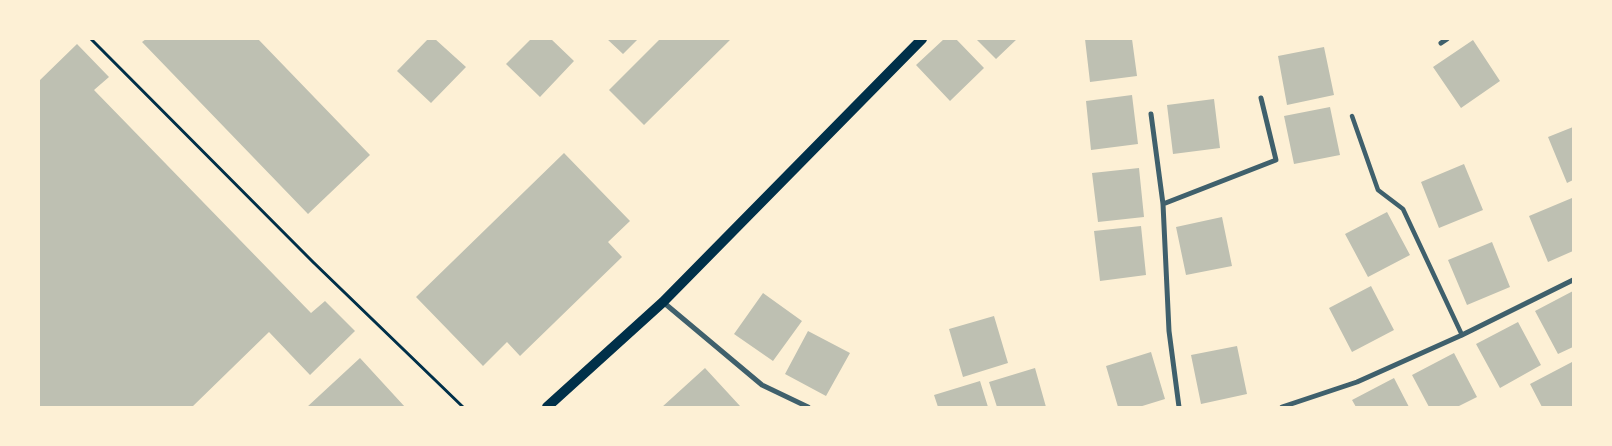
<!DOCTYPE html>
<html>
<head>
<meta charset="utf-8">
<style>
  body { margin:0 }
  #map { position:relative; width:1612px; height:446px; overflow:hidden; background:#fdf0d5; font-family:"Libre Baskerville",serif }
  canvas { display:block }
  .frame { position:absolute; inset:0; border:40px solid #fdf0d5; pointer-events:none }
</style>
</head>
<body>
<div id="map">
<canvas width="1612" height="446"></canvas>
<div class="frame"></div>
</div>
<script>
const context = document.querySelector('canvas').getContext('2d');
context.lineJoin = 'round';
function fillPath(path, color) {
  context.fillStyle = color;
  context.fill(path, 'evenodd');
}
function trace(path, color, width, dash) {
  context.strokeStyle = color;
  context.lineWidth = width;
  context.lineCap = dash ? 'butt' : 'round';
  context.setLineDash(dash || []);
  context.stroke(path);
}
fillPath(new Path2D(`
  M146,39H258L370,155L308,214L142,42Z
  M428,39H435L466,67L431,103L397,71Z
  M531,39H551L574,61L540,97L506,64Z
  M607,39H638L623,54Z
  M660,39H731L644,125L609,90Z
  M944,39H956L984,68L950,101L916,65Z
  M976,39H1017L996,59Z
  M1085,39H1132L1137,76L1090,82Z
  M1473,40L1500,81L1461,108L1433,67Z
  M77,44L109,77L94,90L311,313L325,301L355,331L310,375L269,332L192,407H39V81Z
  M1324,47L1334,95L1287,105L1278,56Z
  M1132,95L1138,144L1091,150L1086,101Z
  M1214,99L1220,148L1173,154L1167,105Z
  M1330,107L1340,155L1294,164L1284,116Z
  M1573,127V180L1567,183L1548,137Z
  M564,153L630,221L608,242L622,257L520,356L507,342L483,366L416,297Z
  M1464,164L1483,210L1439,228L1421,182Z
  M1139,168L1144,217L1098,222L1092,173Z
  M1572,198L1573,251L1548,262L1529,216Z
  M1387,212L1410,255L1368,277L1345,234Z
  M1222,217L1232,266L1186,275L1176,227Z
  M1141,226L1146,275L1100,281L1094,231Z
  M1492,242L1510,287L1467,305L1448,260Z
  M1371,286L1394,330L1352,352L1329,308Z
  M1573,291V347L1558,354L1535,311Z
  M763,293L802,321L773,361L734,334Z
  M994,316L1008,363L963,377L949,329Z
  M1518,322L1541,365L1500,388L1476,344Z
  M808,331L850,353L826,396L785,374Z
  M1237,346L1247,394L1201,404L1191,355Z
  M1151,352L1165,399L1139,407H1118L1106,366Z
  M1454,353L1477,397L1457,407H1429L1412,375Z
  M360,358L405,407H307Z
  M1572,362L1573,407H1542L1530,384Z
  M705,368L740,406L738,407H662Z
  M1035,368L1046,407H997L989,382Z
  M1394,378L1409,407H1356L1352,400Z
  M980,381L988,407H938L934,395Z`), '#bec0b2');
trace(new Path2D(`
  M91,39L313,262L463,407`), '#003049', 3);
trace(new Path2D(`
  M1352,116L1378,190L1403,209L1462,335`), '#3f606c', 4.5);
trace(new Path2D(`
  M1441,43L1447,39
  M1151,114L1163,204L1169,331L1179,407
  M1163,204L1276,160L1261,98
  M663,302L762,385L808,407
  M1282,407L1357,382L1462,335L1573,280`), '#3f606c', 5);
trace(new Path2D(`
  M547,407L663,302L922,39`), '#003049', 10);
</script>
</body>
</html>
